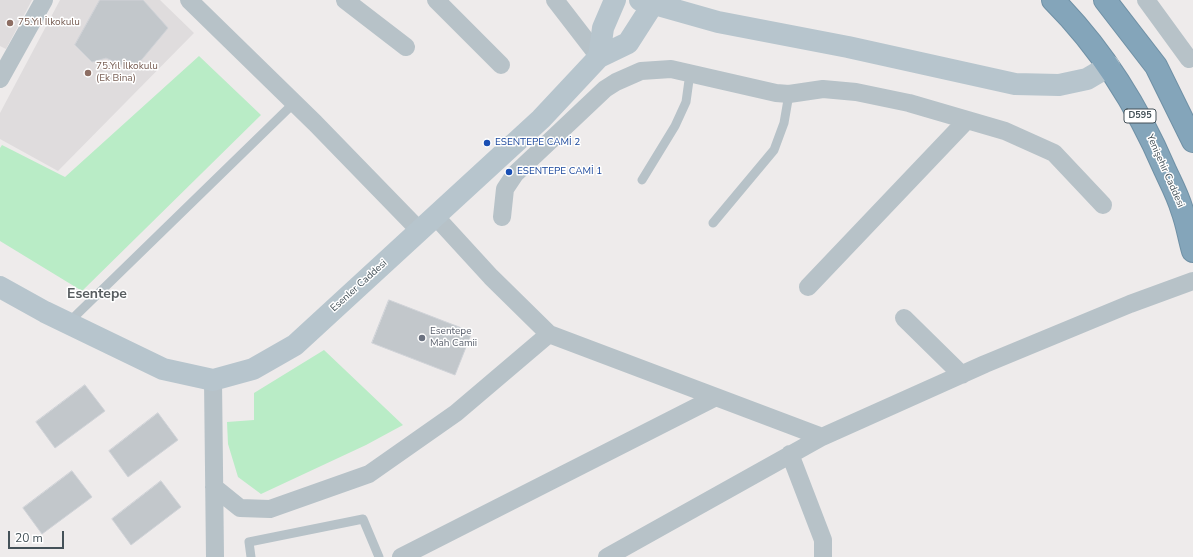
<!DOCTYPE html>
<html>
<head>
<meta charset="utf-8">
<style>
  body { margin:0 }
  #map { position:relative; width:1193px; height:557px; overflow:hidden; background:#eeebeb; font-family:"Nunito Sans",sans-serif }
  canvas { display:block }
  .scale { position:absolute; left:8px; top:531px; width:56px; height:18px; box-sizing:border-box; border:2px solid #445158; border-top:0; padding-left:5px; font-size:12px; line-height:14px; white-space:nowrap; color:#445158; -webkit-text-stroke:3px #fff; paint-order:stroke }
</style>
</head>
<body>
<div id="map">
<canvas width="1193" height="557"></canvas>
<div class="scale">20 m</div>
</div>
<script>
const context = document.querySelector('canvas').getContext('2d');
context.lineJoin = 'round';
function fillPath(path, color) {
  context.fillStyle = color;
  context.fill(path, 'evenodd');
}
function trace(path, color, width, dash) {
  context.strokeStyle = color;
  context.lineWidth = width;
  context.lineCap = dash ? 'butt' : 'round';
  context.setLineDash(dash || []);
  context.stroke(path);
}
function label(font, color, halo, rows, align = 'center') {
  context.font = font + ' "Nunito Sans",sans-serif';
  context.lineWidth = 3;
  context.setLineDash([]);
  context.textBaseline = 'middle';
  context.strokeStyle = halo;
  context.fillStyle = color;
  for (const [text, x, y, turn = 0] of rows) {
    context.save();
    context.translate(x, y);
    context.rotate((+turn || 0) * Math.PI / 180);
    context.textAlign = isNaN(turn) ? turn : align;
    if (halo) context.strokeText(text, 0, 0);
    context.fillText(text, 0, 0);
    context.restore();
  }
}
fillPath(new Path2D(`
  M0,0H32L6,49L0,46Z
  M60,0H160L194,33L58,171L0,139V113Z`), '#dfdcdd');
fillPath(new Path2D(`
  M199,56L261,115L82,291L0,241V148L2,145L65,177Z
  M324,350L403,425L366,445L261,494L238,477L228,444L227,422L254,420V393Z`), '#b9ecc6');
const building = new Path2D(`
  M100,0H143L168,28L133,70L106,58L92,62L75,45Z
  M389,300L472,332L455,375L372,343Z
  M85,385L105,411L55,448L36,422Z
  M158,413L178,440L128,477L109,451Z
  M72,471L92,497L42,534L23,508Z
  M161,481L181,507L131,545L112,519Z`);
fillPath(building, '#c2c7cb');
trace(building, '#cfd2d7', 1);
const highway = new Path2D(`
  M1053,0C1102,49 1138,107 1165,170C1171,183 1178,196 1182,210C1187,223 1189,237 1193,251
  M1105,0L1156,66L1193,141`);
trace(highway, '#6f90a5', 24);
trace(new Path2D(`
  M642,180L675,126L686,102L690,73
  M713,223L774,150L784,123L789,94
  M68,323L294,103
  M251,557L249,542L363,519L379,557`), '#b7c2c8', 9);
trace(new Path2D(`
  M189,0L315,123L420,231
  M345,0L406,47
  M436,0L501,65
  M555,0L599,57
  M1146,0L1189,59
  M0,79L44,0
  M436,217L491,277L549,334L822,437
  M502,217L505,189L515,174L605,89L616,82L641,71L671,69L776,93L789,94L823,89L856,92L909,103L1005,131L1054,153L1103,205
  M808,287L967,120
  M904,318L962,375
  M213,380L215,557
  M790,454L823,540V557
  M214,487L240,508L270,509L369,474L456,413L549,334
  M401,557L716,397
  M607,557L822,437L985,364L1130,304L1193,281`), '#b7c2c8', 18);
trace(new Path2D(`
  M640,0L718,22L848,47L1015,84L1059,85L1087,79L1109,66
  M599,57L603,28L615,0
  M0,287L45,312L163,369L213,380L253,369L295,345L541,119L599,57L628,43L653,4`), '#b7c5cd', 22);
trace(highway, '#84a5ba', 22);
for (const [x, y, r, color] of [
  [10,23,4,"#8d6e63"],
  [88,73,4,"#8d6e63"],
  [487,143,4,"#1a4fb4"],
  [509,172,4,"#1a4fb4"],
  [422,338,4,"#6b7280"]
]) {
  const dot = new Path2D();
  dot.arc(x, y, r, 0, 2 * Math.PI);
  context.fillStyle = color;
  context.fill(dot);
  trace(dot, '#fff', 1.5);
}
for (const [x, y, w] of [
  [1140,116,32]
]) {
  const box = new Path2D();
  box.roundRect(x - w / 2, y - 7, w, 14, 3);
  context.fillStyle = '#fff';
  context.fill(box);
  trace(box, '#445158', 1);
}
label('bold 9px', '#445158', null, [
  ["D595",1140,116]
]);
label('10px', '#785e54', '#fff', [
  ["75.Yıl İlkokulu",18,23],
  ["75.Yıl İlkokulu",96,67],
  ["(Ek Bina)",96,79]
], 'left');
label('10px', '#164399', '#fff', [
  ["ESENTEPE CAMİ 2",495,143],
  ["ESENTEPE CAMİ 1",517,172]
], 'left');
label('10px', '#445158', '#fff', [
  ["Yenişehir Caddesi",1165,171,66],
  ["Esenler Caddesi",359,286,-42]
]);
label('10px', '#5b616d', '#fff', [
  ["Esentepe",430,332],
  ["Mah Camii",430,344]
], 'left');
label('bold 14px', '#585d60', '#fff', [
  ["Esentepe",97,295]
]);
</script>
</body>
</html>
